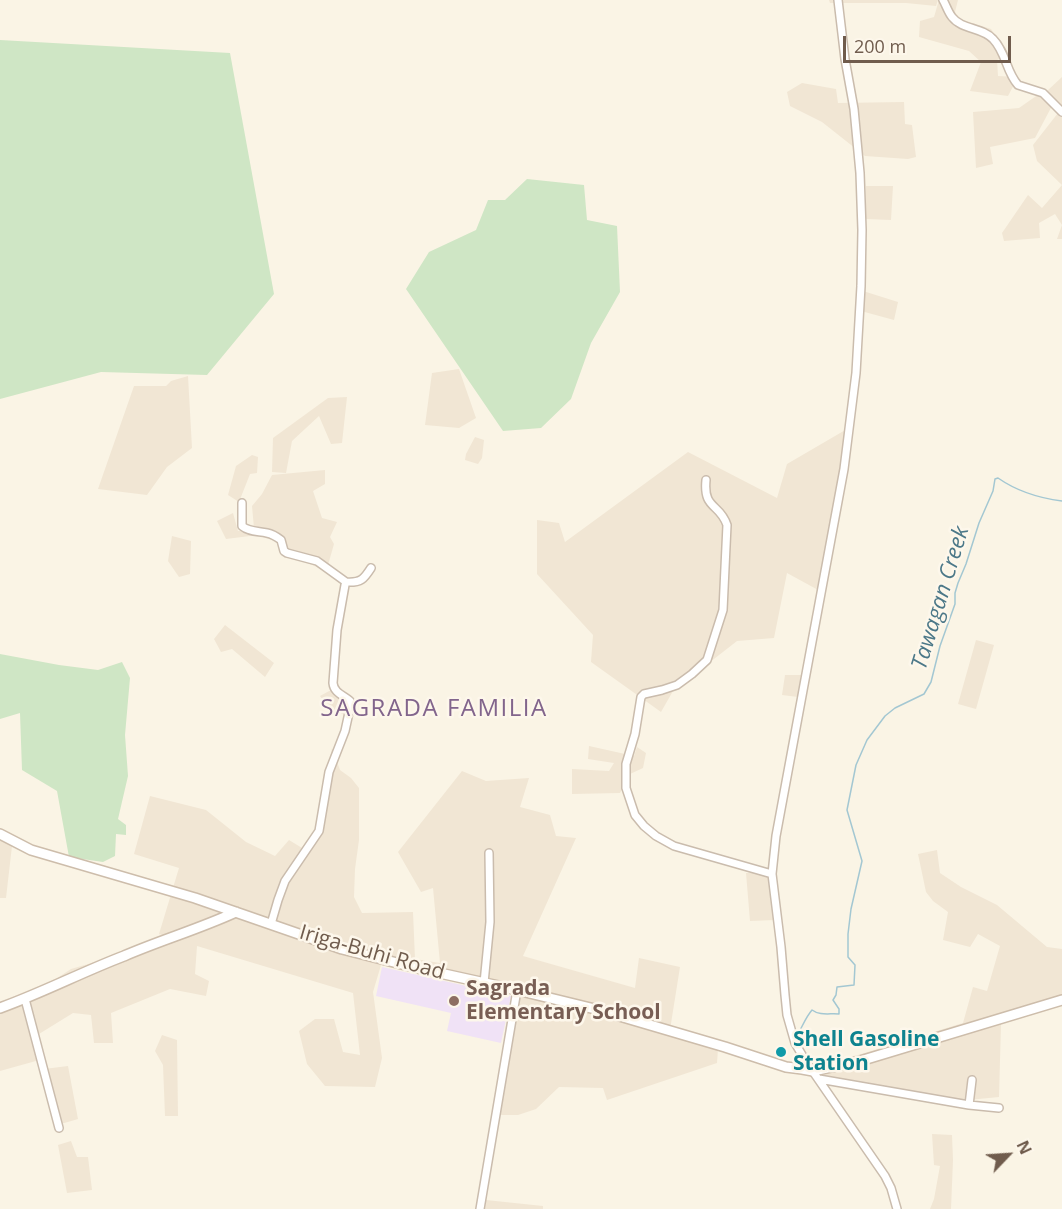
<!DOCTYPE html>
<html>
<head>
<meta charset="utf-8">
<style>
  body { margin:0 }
  #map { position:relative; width:1062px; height:1209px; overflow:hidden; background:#faf4e5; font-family:"Open Sans",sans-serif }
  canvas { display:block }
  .north { position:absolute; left:978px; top:1125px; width:60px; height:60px; -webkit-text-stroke:4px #fdf7eb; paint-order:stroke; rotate:65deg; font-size:16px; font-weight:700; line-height:24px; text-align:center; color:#705c4d }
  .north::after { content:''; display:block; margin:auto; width:21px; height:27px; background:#705c4d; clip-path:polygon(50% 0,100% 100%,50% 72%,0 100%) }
  .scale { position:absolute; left:843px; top:36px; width:168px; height:27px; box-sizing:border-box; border:3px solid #705c4d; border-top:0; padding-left:8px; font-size:18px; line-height:21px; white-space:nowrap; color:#705c4d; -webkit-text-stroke:4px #fdf7eb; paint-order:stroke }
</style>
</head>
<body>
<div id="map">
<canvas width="1062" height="1209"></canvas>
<div class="north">N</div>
<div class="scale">200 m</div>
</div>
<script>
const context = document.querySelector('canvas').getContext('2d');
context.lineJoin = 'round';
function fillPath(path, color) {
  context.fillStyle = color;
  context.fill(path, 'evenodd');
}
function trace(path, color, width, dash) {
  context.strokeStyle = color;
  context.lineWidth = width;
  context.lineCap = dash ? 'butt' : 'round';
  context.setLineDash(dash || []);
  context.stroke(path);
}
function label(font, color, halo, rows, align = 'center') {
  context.font = font + ' "Open Sans",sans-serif';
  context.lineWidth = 5;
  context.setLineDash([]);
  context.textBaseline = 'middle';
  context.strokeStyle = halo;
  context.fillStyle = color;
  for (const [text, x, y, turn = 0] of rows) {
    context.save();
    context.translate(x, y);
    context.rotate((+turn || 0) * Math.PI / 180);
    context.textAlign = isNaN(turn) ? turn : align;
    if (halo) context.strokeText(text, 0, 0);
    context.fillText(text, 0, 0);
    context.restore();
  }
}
fillPath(new Path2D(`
  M829,0H938L936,6L906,3H830Z
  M939,0H958L955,12L960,19L991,29L1010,55L997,60L998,76L1018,77L1008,96L970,91L981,62L969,51L919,37L920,21L934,17Z
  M1062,77V108L1047,91Z
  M802,83L836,89L838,103L904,102L905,124L912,125L916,157L908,159L865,156L822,122L790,106L787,92Z
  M1039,94L1053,104L1035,138L990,147L993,164L976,168L973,112L1019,108Z
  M1058,113L1062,117V239H1057L1062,225L1055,214L1039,223L1040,238L1004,241L1002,233L1028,195L1042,208L1062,185L1037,161L1033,145Z
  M866,186H893L891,220L866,219Z
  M863,291L898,302L894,320L861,311Z
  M459,369L476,418L459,428L425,425L432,373Z
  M188,376L192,448L167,467L147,495L98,489L134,386H166L171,381Z
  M347,397L342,443L331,444L319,416L292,441L286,473L272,472L273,438L328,398Z
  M847,429L820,591L787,573L774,638L737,641L673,691L661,712L591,662L593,635L537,574V520L559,523L565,542L688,452L777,498L787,464Z
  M475,437L484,440L482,458L478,464L465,460L466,454Z
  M252,455L258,457L257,473L250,474L239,502L228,495L236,466Z
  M325,470V484L313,491L322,518L337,522L330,537L334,544L328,565L319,568L282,552L280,540L271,536H250L226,539L217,521L233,513L238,531L254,528L252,506L262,494L272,475Z
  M172,536L191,541L190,574L179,577L168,561Z
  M225,625L274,663L265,677L232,649L221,652L214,639Z
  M976,640L994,645L976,709L958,704Z
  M785,675H801L798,697L782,695Z
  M331,690L347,703L345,715L330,709L320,696Z
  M589,746L634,756L637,747L646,753L643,768L630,774L620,793L572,794V769L609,771L614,763L588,759Z
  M332,748L340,770L351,778L359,788V840L355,869L354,897L362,913L413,912L415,959L440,963L433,888L421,892L398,852L462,771L486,781L529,778L520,807L550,815L556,836L576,838L523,956L635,988L639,958L680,967L669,1036L718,1049L717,1063L607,1100L603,1088L559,1087L536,1109L518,1115H494L513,995L381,965L373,992L382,1058L375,1087L325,1086L307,1064L299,1031L315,1019H334L343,1052L360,1055L353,993L197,946L195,974L209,981L206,996L170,989L111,1013L113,1043H94L91,1015L73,1013L39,1034L43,1059L0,1071V1010L19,1003L71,969L174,939L159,934L179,868L134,854L150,796L206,810L246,842L275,856L289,840L302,848L317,829Z
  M0,839L12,846L6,898H0Z
  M937,850L940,873L961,887L997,905L1047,947L1062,949V1005L1001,1024L999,1097L958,1101L828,1083L818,1064L858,1055L963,1023L973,987L987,991L1000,946L978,934L970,947L943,940L948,912L933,901L926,892L918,854Z
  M768,872L775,920L750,921L746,873Z
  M162,1035L177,1040L178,1116H165L163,1065L155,1051Z
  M68,1066L78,1119L61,1124L44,1069Z
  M932,1134L952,1135L953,1160L951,1209H930L934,1199L940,1166L934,1165Z
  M71,1141L77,1157H88L92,1190L67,1193L58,1145Z
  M486,1200L543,1206V1209H485Z`), '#f1e6d4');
fillPath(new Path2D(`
  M382,967L511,996L501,1043L447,1031L451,1013L376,996Z`), '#f0e2f6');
fillPath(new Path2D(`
  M0,40L230,53L274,294L207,375L101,372L0,399Z
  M527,179L584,185L587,220L617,226L620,292L591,343L571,399L541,428L503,431L406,289L429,252L476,230L488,200H505Z
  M0,654L59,665L98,670L122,662L130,678L125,735L128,776L118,819L126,825V835L116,834L115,856L103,862L69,857L57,791L22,770L20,713L0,719Z`), '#cfe6c5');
trace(new Path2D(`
  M799,1035V1032C803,1025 806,1017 812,1010C820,1016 830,1013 839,1014V1009L833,1000L836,995L837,987L854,985L855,965L848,957V934L851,909L862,861L847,810L856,765L867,740L885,716L895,708L924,694L931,682L940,646L955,604V593L958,583L966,564L979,523L993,491L995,479L998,478C1018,492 1038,498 1062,501`), '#a3c7d2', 1.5);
const street = new Path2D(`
  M838,0L845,59L854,109L860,173L862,230L861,286L856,373L844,469L776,836L772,874L781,947L785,995L787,1015L795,1043L805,1060L885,1176L891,1188L897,1209
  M943,0C946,5 948,12 952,17C962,30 982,27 993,39C1006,52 1006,72 1018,85L1043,93L1062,112
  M706,480C703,510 720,503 727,525L723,610L707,660L692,674L677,685L662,690L644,694L641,697L635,734L626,764V788L635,815L644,826L656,836L674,846L772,874
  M242,503V526C249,532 258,531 267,533C272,534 277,537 281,540L284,551L287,553L317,561L346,582
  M271,924L278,900L285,881L319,831L329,772L345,731L350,708V701C343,695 334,693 333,683L337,630L345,585L346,582C361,583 364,579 371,568
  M484,983L490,922L489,853
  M25,999L59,1128
  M819,1079L969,1105L999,1108
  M969,1105L972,1080
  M480,1209L517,990`);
const secondary = new Path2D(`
  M0,834L31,850L195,898L342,949L417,968L517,990L599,1010L725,1047L786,1067L802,1069L813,1071L860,1061L1062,1000
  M0,1008C42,993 82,972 124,956C161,940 199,929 236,912`);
trace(street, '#cabcad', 10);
trace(secondary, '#cdbdab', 12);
trace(street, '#fff', 7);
trace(secondary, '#fff', 9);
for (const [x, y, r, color] of [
  [454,1001,6,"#8d6e63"],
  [781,1052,6,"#0f9aa8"]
]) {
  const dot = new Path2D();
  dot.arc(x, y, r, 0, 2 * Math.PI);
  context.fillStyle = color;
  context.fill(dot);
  trace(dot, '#fdf7eb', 2);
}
label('21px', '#705c4d', '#fdf7eb', [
  ["Iriga-Buhi Road",372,953,16]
]);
label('bold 21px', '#785e54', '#fdf7eb', [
  ["Sagrada",466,989],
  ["Elementary School",466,1013]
], 'left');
label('bold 21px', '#0d838f', '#fdf7eb', [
  ["Shell Gasoline",793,1040],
  ["Station",793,1064]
], 'left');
label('italic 22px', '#4c7888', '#fdf7eb', [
  ["Tawagan Creek",941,598,-73]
]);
context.letterSpacing = '1.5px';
label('24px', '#82658c', '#fdf7eb', [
  ["SAGRADA FAMILIA",434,709]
]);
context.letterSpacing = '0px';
</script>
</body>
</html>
